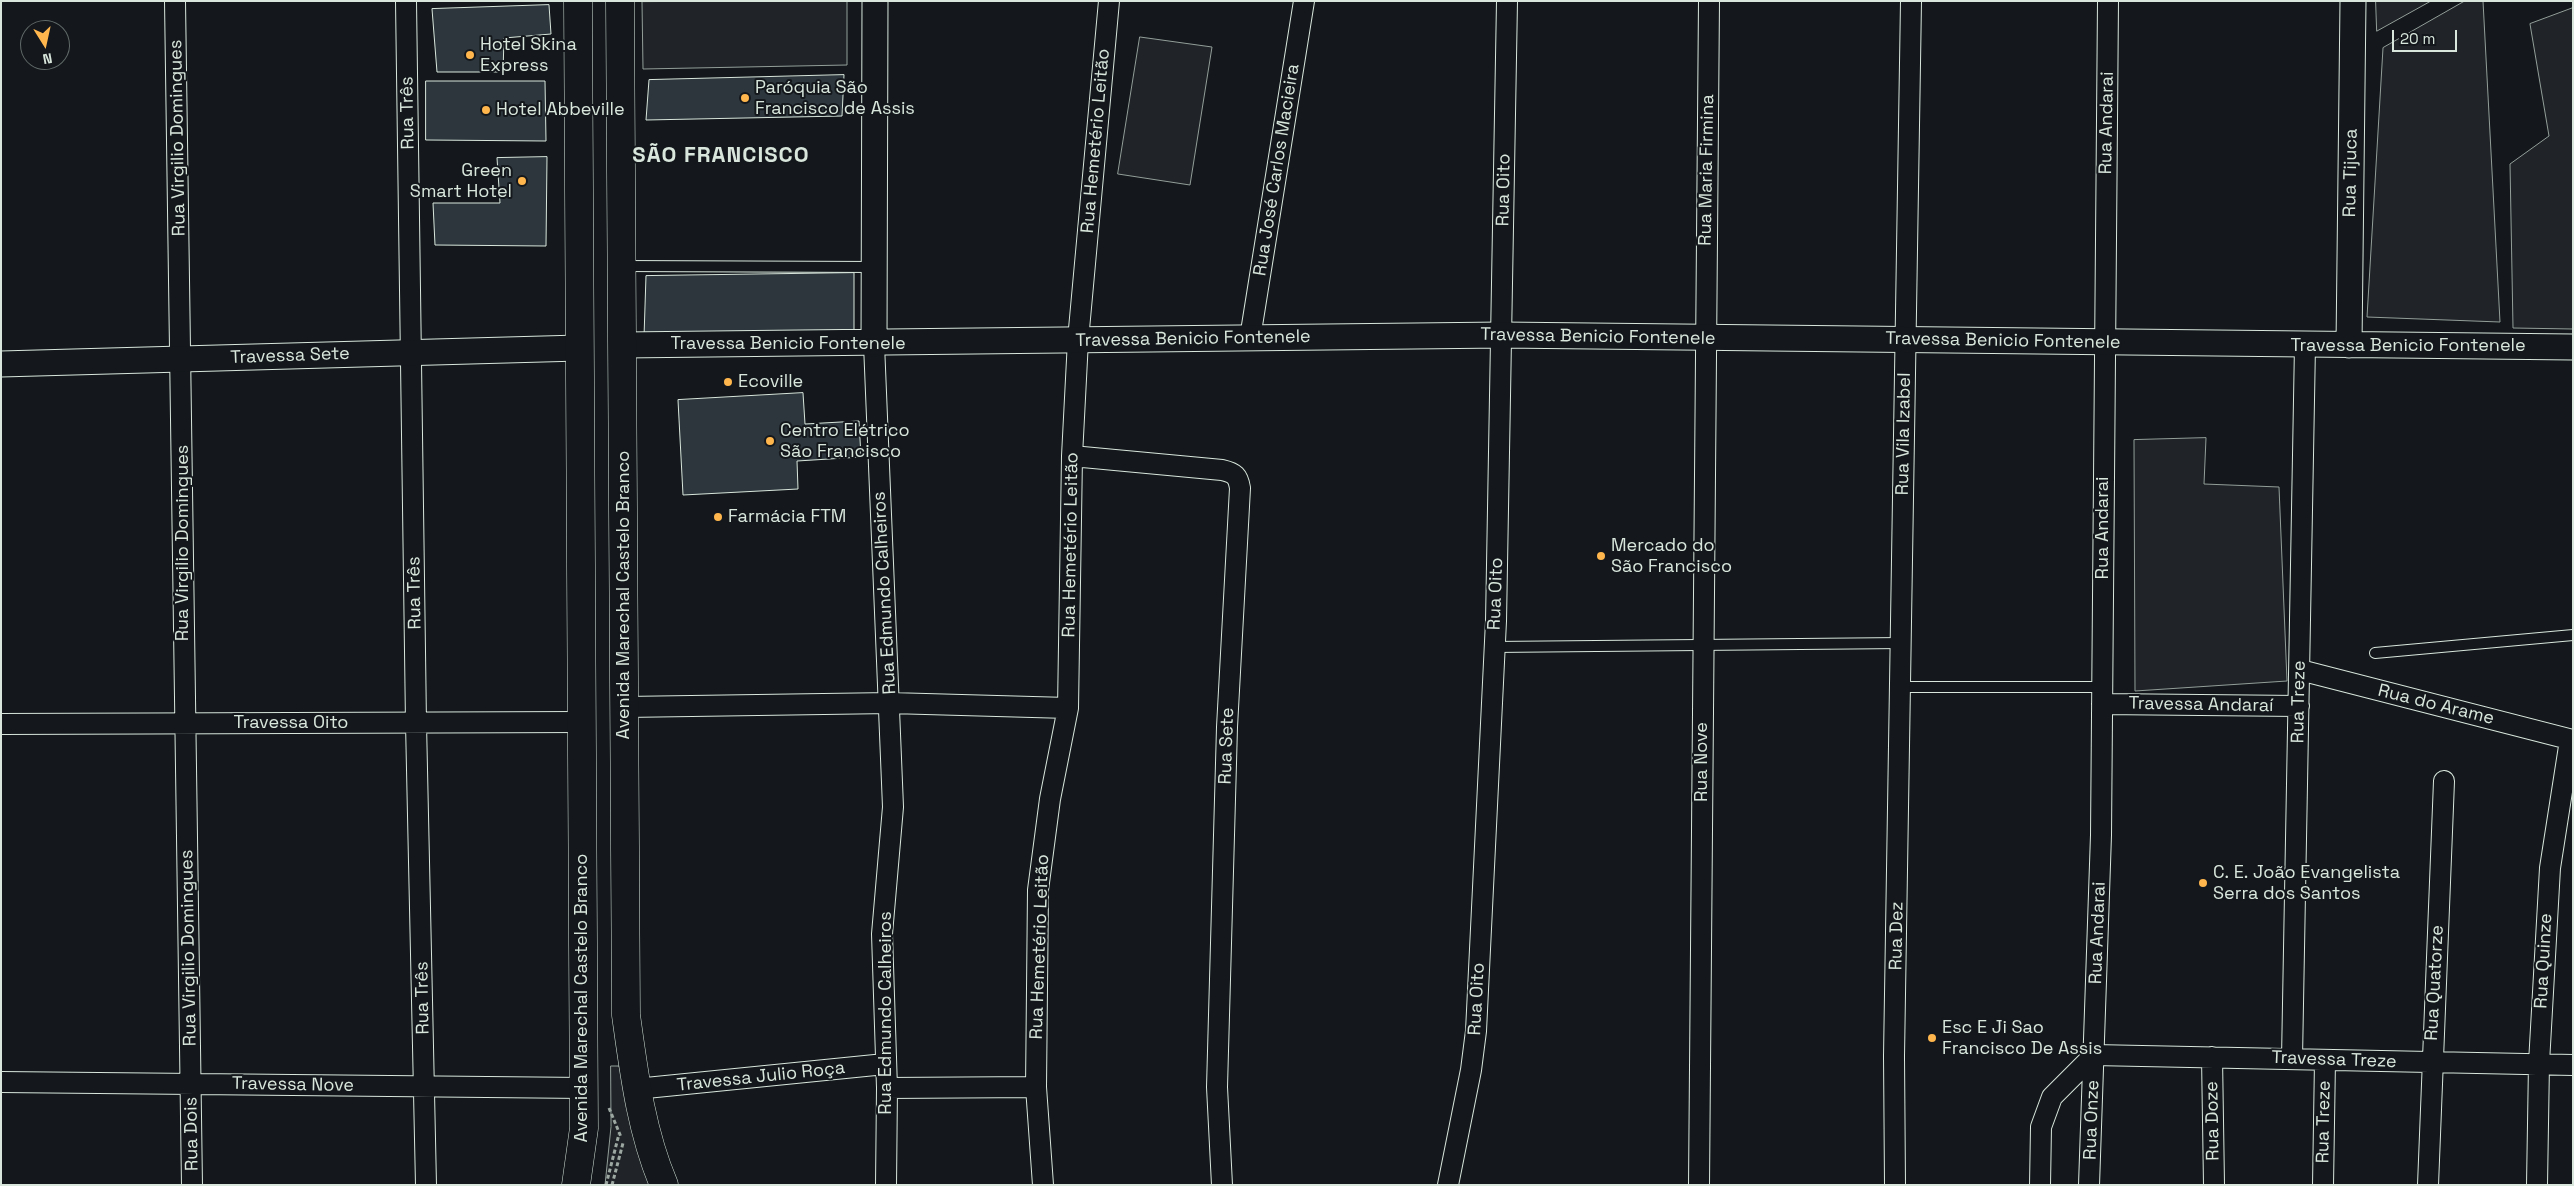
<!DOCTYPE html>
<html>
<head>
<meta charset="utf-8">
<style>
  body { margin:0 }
  #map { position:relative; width:2574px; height:1186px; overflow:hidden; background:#14181c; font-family:"Space Grotesk",sans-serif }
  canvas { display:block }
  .frame { position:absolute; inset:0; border:2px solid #d8e6dc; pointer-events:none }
  .north { position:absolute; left:20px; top:20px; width:50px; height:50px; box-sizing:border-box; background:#14181c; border:1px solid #626a69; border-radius:50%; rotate:170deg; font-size:14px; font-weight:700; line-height:20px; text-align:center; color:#d8e6dc }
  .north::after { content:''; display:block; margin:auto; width:18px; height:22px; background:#ffb74d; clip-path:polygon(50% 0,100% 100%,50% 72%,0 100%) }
  .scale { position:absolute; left:2392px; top:30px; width:65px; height:22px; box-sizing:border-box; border:2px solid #d8e6dc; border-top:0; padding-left:6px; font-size:15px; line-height:18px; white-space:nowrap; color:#d8e6dc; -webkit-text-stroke:4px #14181c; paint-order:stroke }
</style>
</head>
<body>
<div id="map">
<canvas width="2574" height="1186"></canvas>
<div class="frame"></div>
<div class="north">N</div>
<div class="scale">20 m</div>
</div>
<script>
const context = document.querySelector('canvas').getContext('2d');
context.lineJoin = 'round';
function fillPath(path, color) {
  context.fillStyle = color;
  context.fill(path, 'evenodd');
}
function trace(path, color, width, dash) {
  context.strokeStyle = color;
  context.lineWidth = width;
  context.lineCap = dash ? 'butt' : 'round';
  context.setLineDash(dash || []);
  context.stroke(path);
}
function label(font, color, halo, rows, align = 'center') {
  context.font = font + ' "Space Grotesk",sans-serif';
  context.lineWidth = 4;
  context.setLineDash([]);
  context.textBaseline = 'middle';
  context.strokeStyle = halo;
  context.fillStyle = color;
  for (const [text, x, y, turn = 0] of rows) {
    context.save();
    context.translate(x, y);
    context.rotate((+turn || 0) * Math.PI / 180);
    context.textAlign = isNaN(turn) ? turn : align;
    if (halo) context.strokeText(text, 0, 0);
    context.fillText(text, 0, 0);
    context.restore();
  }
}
const green = new Path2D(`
  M847,1V65L643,69L642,2Z
  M2376,1H2431L2377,31Z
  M2465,1H2483L2500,322L2367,317L2383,48Z
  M2573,8V329L2513,328L2510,164L2549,136L2530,24Z
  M1140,37L1212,47L1190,185L1118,174Z
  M2206,438L2204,484L2279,487L2287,681L2135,691L2134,440Z
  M611,1066H619L651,1185H605L611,1127Z`);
fillPath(green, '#202428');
trace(green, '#939e99', 1);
const building = new Path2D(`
  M549,5L551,34L504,38L503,72H437L432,9Z
  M844,75L842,116L646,120L649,80Z
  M426,81H545L546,141L426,140Z
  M547,157L546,246L435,245L433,203H500L497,158Z
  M854,273V337H644L646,276Z
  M803,393L805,424L859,421L861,457L797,461L798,489L683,495L678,400Z`);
fillPath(building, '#2c363c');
trace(building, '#d8e6dc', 1);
const service = new Path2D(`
  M622,266L875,267
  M1494,647L1902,643
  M2375,653L2573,635
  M1901,687H2102`);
const minor = new Path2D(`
  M175,1L192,1185
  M406,1L416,723L426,1185
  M1250,338L1304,1
  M874,344L893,807L882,934L887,1088L886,1185
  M1072,456L1222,470C1235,473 1238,476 1240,488L1227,727L1217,1087L1222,1185
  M2300,670L2573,740
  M2102,704L2299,706
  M625,707L890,703L1068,708
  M1,724L581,722
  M2094,1055L2573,1065
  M2212,1057L2214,1185
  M2292,1058L2305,345
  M1,1082L584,1088
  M887,1088L1036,1087
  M636,1089L885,1064
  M1043,1185L1036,1087L1038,890L1050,799L1068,708L1072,456L1078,340L1109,1
  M1448,1185L1471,1070L1476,1031L1496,621L1507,1
  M1699,1185L1709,1
  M1895,1185L1894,1056L1911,1
  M2040,1185L2041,1127L2052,1097L2094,1055
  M2089,1185L2101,835L2108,1
  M2323,1185L2325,1060
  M2428,1185L2444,781
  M2537,1185L2539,1063L2550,868L2570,740`);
const tertiary = new Path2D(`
  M874,344L875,1
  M623,345L1502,335L2573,347
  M2349,345L2353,1
  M1,364L579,348`);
const primary = new Path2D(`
  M620,1L626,1015C634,1073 641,1131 664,1185
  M576,1185L584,1128L578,1`);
trace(service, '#d8e6dc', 12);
trace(minor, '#d8e6dc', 22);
trace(tertiary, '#d8e6dc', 27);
trace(primary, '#d8e6dc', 29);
trace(new Path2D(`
  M609,1108L621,1137
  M606,1185L619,1134
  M612,1185L623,1143`), '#9da8a2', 3, [4, 2.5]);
trace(service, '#14181c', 10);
trace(minor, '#14181c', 20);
trace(tertiary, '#14181c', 25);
trace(primary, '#14181c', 28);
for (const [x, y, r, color] of [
  [470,55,5,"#ffb74d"],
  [745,98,5,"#ffb74d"],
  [486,110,5,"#ffb74d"],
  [522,181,5,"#ffb74d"],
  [728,382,5,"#ffb74d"],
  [770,441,5,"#ffb74d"],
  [718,517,5,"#ffb74d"],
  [1601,556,5,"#ffb74d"],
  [2203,883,5,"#ffb74d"],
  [1932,1038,5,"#ffb74d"]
]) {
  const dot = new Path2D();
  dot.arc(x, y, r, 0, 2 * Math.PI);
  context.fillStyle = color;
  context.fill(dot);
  trace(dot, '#14181c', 2);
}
label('18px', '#d8e6dc', '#14181c', [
  ["Hotel Skina",480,45],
  ["Express",480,66],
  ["Paróquia São",755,88],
  ["Francisco de Assis",755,109],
  ["Hotel Abbeville",496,110],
  ["Green",512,171,"right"],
  ["Smart Hotel",512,192,"right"],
  ["Ecoville",738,382],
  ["Centro Elétrico",780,431],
  ["São Francisco",780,452],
  ["Farmácia FTM",728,517],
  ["Mercado do",1611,546],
  ["São Francisco",1611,567],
  ["C. E. João Evangelista",2213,873],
  ["Serra dos Santos",2213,894],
  ["Esc E Ji Sao",1942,1028],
  ["Francisco De Assis",1942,1049]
], 'left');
label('18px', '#d8e6dc', '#14181c', [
  ["Rua Três",408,113,-91],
  ["Rua Andarai",2107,123,-89],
  ["Rua Virgilio Domingues",178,138,-91],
  ["Rua Hemetério Leitão",1096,141,-85],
  ["Rua José Carlos Macieira",1277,170,-81],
  ["Rua Maria Firmina",1707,170,-89],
  ["Rua Tijuca",2351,173,-89],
  ["Rua Oito",1504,190,-89],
  ["Travessa Benicio Fontenele",1598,337,1],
  ["Travessa Benicio Fontenele",1193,339,-1],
  ["Travessa Benicio Fontenele",2003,341,1],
  ["Travessa Benicio Fontenele",788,344],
  ["Travessa Benicio Fontenele",2408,346],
  ["Travessa Sete",290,356,-2],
  ["Rua Vila Izabel",1904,434,-89],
  ["Rua Andarai",2103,528,-90],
  ["Rua Virgilio Domingues",183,543,-90],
  ["Rua Hemetério Leitão",1071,545,-89],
  ["Rua Três",415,593,-91],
  ["Rua Edmundo Calheiros",885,593,-93],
  ["Rua Oito",1496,594,-88],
  ["Avenida Marechal Castelo Branco",624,595,-90],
  ["Rua Treze",2299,702,-89],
  ["Travessa Andaraí",2201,705,1],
  ["Rua do Arame",2436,705,14],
  ["Travessa Oito",291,723],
  ["Rua Sete",1227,746,-88],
  ["Rua Nove",1702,762,-90],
  ["Rua Andarai",2098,933,-88],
  ["Rua Dez",1897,936,-89],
  ["Rua Hemetério Leitão",1040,947,-88],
  ["Rua Virgilio Domingues",189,948,-91],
  ["Rua Quinze",2544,961,-87],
  ["Rua Quatorze",2435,983,-87],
  ["Rua Três",423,998,-91],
  ["Avenida Marechal Castelo Branco",582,998,-90],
  ["Rua Oito",1477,999,-87],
  ["Rua Edmundo Calheiros",886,1013,-90],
  ["Travessa Treze",2334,1060,2],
  ["Travessa Julio Roça",761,1077,-6],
  ["Travessa Nove",293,1085,1],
  ["Rua Onze",2092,1120,-88],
  ["Rua Doze",2213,1121,-91],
  ["Rua Treze",2324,1122,-89],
  ["Rua Dois",192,1134,-91]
]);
context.letterSpacing = '1px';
label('bold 22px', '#d8e6dc', '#14181c', [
  ["SÃO FRANCISCO",721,156]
]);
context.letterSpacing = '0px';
</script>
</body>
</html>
